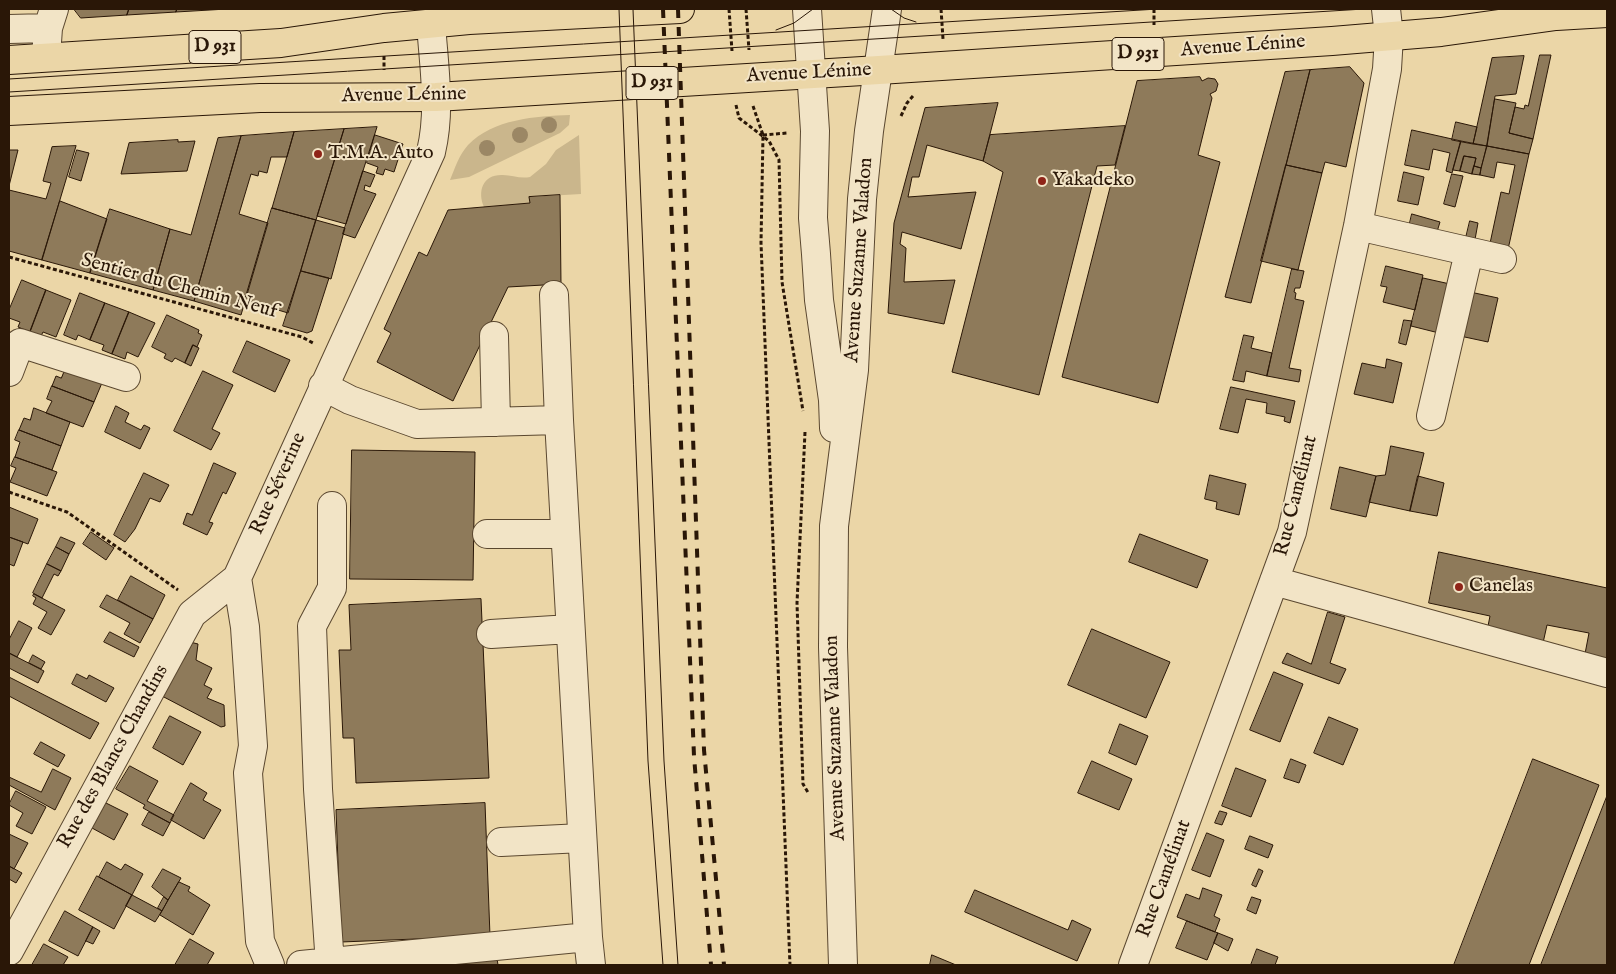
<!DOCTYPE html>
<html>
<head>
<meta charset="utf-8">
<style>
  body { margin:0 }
  #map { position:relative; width:1616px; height:974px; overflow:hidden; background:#ebd6a7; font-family:"IM FELL English",serif }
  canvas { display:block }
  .frame { position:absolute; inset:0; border:10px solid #2a1707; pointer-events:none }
</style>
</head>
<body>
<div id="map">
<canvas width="1616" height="974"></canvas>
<div class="frame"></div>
</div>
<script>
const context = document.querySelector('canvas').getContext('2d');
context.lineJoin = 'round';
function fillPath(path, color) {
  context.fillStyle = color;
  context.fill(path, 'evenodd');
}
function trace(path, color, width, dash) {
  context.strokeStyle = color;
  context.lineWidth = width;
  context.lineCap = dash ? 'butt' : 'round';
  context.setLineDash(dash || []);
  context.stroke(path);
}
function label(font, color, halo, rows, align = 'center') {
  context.font = font + ' "IM FELL English",serif';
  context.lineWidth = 4;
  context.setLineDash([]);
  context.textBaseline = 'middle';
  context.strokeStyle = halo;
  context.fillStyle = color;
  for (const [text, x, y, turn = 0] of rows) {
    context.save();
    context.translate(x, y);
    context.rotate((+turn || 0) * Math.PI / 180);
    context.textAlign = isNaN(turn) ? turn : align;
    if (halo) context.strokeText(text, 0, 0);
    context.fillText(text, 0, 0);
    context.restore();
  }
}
fillPath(new Path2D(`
  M570,115L569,125L560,133L469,177L450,180C455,168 459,155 468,145C493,119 536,116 570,115Z
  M579,135L581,194L530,197V203L484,207C477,191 483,174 503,175C512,175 520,179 530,177L546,164L556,150Z`), '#cab68c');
const building = new Path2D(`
  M74,9H129L127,15L81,18Z
  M129,9H177L176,12L127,15Z
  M177,9H227L176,12Z
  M1540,55H1551L1533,139L1509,133L1515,107L1524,109L1525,105L1528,106Z
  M1524,56L1516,94L1495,96L1487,146L1473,144L1492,58Z
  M1350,67L1364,83L1346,167L1325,162L1322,173L1286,165L1310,70Z
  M1310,70L1251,303L1225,297L1285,72Z
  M1200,77L1202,81L1208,78L1215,79L1218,84L1216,91L1210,94L1212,98L1198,155L1220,162L1158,403L1062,377L1137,81Z
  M1495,99L1516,103L1509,133L1533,139L1529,154L1487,146Z
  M998,103L983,161L927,145L919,177H912L908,197L976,192L961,249L902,232L900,244L906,248L904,282L955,280L944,324L888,313L894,223L925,108Z
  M1456,122L1477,127L1473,144L1452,140Z
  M1125,126L1115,165L1097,166L1039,395L952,372L1003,172L983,161L990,135Z
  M377,127L346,224L317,216L344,129Z
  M344,129L316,220L272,208L294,132Z
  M1412,130L1461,141L1452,173L1446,171L1450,153L1433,149L1429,170L1405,165Z
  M294,132L287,157H271L267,173L259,171L258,176L251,174L239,214L268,223L241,315L194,301L241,136Z
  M375,135L403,144L394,172L385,169L383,175L376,173L378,167L367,163Z
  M241,136L194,301L153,290L170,229L191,235L218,138Z
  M178,140V142L195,141L187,171L121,174L129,143Z
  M1461,141L1487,146L1481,168L1474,166L1476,158L1464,156L1460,171L1453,170Z
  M76,146L42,260L9,251V190L46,199L51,183L43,181L52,147Z
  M1487,146L1529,154L1507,254L1489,248L1501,192L1509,194L1515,165L1497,162L1494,178L1480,175Z
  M9,150H18L9,186Z
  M77,150L89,153L81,181L69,177Z
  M1464,156L1476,158L1472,174L1460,171Z
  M1286,165L1322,173L1298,270L1261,261Z
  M1474,166L1481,168L1480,175L1472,174Z
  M363,171L375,175L370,187L365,185L364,190L376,194L355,238L343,234Z
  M1404,172L1424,177L1418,205L1398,201Z
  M1452,174L1463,176L1455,207L1444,204Z
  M560,195L561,284L508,287L453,401L377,362L391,333L384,329L419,252L427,256L448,210L530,203L529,197Z
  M60,201L107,219L90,273L42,260Z
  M272,208L316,220L288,313L245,300Z
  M110,209L170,229L153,290L90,273Z
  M1412,214L1440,222L1436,235L1409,227Z
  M316,220L345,228L331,279L301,271Z
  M1470,221L1478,223L1474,245L1465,242Z
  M1386,266L1423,275L1415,310L1383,302L1387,287L1381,286Z
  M1292,269L1304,271L1300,288H1295L1294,292L1296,293L1295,299L1304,301L1289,368L1301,370L1299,382L1267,376Z
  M301,271L329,278L312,331L307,333L283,326Z
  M1423,278L1450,284L1439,333L1411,326Z
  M22,280L46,290L30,332L18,327L20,322L9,318V310Z
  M46,290L71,300L56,337L43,332L41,336L30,332Z
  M1470,292L1498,298L1488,342L1460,336Z
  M80,293L105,303L90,340L78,335L76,340L64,335Z
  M105,303L129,312L112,354L102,350L104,345L90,340Z
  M129,312L155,323L138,357L127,352L125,359L112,354Z
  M167,315L199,330L198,333L202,335L197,347L193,345L185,363L175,358L172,362L164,358L166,354L152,347Z
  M1404,320L1412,321L1406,345L1399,343Z
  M1244,335L1254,337L1251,348L1272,353L1267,376L1246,371L1244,382L1233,380Z
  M247,341L290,360L275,392L233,372Z
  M193,345L199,348L191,366L185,363Z
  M1387,359L1402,363L1393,403L1354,394L1362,363L1385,368Z
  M68,363L104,378L94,402L52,386L56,376L61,378Z
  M203,371L233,385L212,429L220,433L211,450L174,431Z
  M52,386L94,402L83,427L46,413L52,401L47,399Z
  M1231,387L1295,401L1290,423L1284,421L1285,417L1266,413L1267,403L1246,399L1238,433L1220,429Z
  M116,406L129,413L125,422L141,430L144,425L150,428L140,449L105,432Z
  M34,408L70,422L61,446L19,430L24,418L30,420Z
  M19,430L61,446L52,470L15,457L20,442L15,440Z
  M1391,446L1424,453L1410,511L1369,502L1376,476L1385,475Z
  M352,450L475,452L473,580L350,579Z
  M15,457L57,472L47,496L10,482L16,468L11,466Z
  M214,463L236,473L226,494L223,492L209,522L213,523L207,535L183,524L187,513L192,515Z
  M1340,467L1376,476L1366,517L1331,509Z
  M144,473L169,485L160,502L150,498L135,529L125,542L114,535Z
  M1210,475L1246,484L1239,515L1216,509L1217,502L1205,499Z
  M1418,476L1444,483L1437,516L1410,511Z
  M9,507L38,519L28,544L9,537Z
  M91,532L114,548L106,560L83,544Z
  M1140,534L1208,560L1197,588L1129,562Z
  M9,537L23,542L14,566L9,564Z
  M61,537L75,543L69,554L56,547Z
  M56,547L69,554L61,571L47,564Z
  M1439,552L1607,588V664L1584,659L1589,633L1547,625L1543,643L1487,631L1490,616L1429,603Z
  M47,564L61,571L58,576L54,574L42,598L33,593Z
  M131,576L165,595L153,619L118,600Z
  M34,594L65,610L51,635L38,628L47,612L33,604L36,598L33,596Z
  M107,595L153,619L140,643L124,634L130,623L100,607Z
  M481,599L489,778L356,783L354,738H343L339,650H351L349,605Z
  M1328,612L1345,617L1330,663L1346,669L1339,684L1282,663L1287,653L1311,664Z
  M19,621L32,628L17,657L9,653V640Z
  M1092,629L1170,662L1146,718L1068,685Z
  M110,632L139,647L134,657L104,642Z
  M190,642L198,644L196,660L212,668L204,685L212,689L207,698L224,705L225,726L221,727L162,696Z
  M9,653L44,671L38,683L9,668Z
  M33,655L45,662L41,669L29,663Z
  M1274,672L1303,684L1280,742L1250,730Z
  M77,674L87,679L89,675L114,688L106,702L72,684Z
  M9,677L99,723L90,739L9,696Z
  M170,716L201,732L183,765L153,748Z
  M1329,717L1358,729L1343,765L1314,753Z
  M1120,724L1148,736L1136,765L1109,753Z
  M41,742L65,755L58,767L34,754Z
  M1291,759L1306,765L1299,783L1284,778Z
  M1533,759L1599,785L1529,965H1454Z
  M1092,761L1132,779L1119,810L1078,793Z
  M130,766L158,781L147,801L174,815L170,823L143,808L145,805L116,789Z
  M1236,768L1266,780L1251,817L1222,806Z
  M53,769L71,778L55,810L9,785V777L41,792Z
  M191,783L207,793L203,800L221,810L204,839L171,820Z
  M16,791L46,807L32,834L16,826L23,813L9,805Z
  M1607,796V965H1541Z
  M106,803L128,814L114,840L92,828Z
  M485,803L490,936L341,942L336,810Z
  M1220,811L1227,813L1222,825L1215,823Z
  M149,812L170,823L163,836L142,825Z
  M1207,833L1224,840L1210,877L1192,870Z
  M9,834L28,843L14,869L9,866Z
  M1250,836L1273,845L1268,858L1245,849Z
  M107,862L121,870L125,864L143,874L132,895L99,877Z
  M9,866L22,873L16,883L9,879Z
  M163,869L181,878L168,900L152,887Z
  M1259,869L1263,871L1256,887L1252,885Z
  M97,876L132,895L114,929L79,910Z
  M179,882L190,887L188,891L210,905L193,935L160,915Z
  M1203,888L1222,895L1214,916L1220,919L1215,932L1177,917L1186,894L1199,899Z
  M975,890L1068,930L1072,920L1091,929L1077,961L965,912Z
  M132,895L162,911L155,922L126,906Z
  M164,897L168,900L162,911L158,908Z
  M1252,897L1261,900L1256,914L1247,910Z
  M65,911L93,927L78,956L49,941Z
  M1187,921L1218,933L1207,960L1176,948Z
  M93,927L100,931L93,944L86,941Z
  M1218,933L1233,939L1228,951L1214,943Z
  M190,939L214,953L207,965H175Z
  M44,944L68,957L63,965H32Z
  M1257,949L1278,957L1275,965H1251Z
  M496,952L498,965H388Z
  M932,955L956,965H930Z`);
fillPath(building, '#8e7a5a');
trace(building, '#2a1707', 1);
const minor = new Path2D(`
  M807,9L815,131L813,218L816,254L819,300L833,400L834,428
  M9,29L48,28
  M46,57L48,28L54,9
  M1358,226L1502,259
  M554,295L559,420
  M494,336L496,422
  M9,372L20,343L126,377
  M323,386L350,400L417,424L559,420L588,937
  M1431,416L1469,252
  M487,534H564
  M1274,581L1607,673
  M491,634L570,629
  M501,842L582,838
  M9,951L192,614L237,578
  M270,965L260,941L248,773L253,746L245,627L237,578L431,152C441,110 434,67 431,24
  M301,965L588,937L591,965
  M330,965L318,789L312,626L332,588V506
  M843,965L833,647L834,526L854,370L862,199L869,131L887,9
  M1133,965L1292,532L1358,226L1387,69L1389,36L1386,9`);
const major = new Path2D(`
  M9,60L281,43L384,28L469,20L680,9
  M9,111L260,98L436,97L879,70L1332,41L1441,32L1556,16L1607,13`);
trace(minor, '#5a472f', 30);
trace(major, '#2a1707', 30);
trace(new Path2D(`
  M729,9L732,51
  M746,9L749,50
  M941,9L943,39
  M1154,9V25
  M384,56V70
  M736,105L739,118L769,141L779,160L782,282L803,411
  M753,106L763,135L761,243L790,965
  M901,116L907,103L913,96
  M763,135L787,133
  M9,257L302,337L313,343
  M805,432L797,603L803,784L809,794
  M9,492L67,512L178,590`), '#2a1707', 3, [4, 2.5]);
trace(minor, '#f2e4c6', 28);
trace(major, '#ebd6a7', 28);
trace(new Path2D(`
  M619,9L648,761L663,965
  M633,9L664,761L678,965
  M891,9L904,18L916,22
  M776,30L794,23L813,9
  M9,79L1158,9
  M9,92L1364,9`), '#2a1707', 1);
trace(new Path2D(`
  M663,9L694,756L711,965
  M678,9L704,750L724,965`), '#2a1707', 4, [9, 9]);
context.fillStyle = '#9b8765';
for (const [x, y] of [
  [549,125],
  [520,135],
  [487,148]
]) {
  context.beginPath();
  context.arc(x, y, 8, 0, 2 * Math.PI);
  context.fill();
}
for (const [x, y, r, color] of [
  [318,154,5,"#8f2418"],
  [1042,181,5,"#8f2418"],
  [1459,587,5,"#8f2418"]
]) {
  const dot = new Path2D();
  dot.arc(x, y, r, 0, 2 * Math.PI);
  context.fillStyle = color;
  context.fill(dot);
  trace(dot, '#f2e4c6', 2);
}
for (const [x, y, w] of [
  [215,47,52],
  [1138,54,52],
  [652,83,52]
]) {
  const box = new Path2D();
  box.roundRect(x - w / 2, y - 16.5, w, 33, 4);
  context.fillStyle = '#f2e4c6';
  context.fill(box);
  trace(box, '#2a1707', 1);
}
label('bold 19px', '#2a1707', null, [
  ["D 931",215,47],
  ["D 931",1138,54],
  ["D 931",652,83]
]);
label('20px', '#2a1707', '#f2e4c6', [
  ["Avenue Lénine",1243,47,-4],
  ["Avenue Lénine",809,74,-3],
  ["Avenue Lénine",404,96,-1],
  ["Avenue Suzanne Valadon",860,260,-86],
  ["Sentier du Chemin Neuf",179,287,15],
  ["Rue Séverine",279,484,-66],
  ["Rue Camélinat",1297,496,-76],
  ["Avenue Suzanne Valadon",836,738,-92],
  ["Rue des Blancs Chandins",114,757,-61],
  ["Rue Camélinat",1165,879,-70]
]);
label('20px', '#2a1707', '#f2e4c6', [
  ["T.M.A. Auto",328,154],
  ["Yakadeko",1052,181],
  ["Canelas",1469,587]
], 'left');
</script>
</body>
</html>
